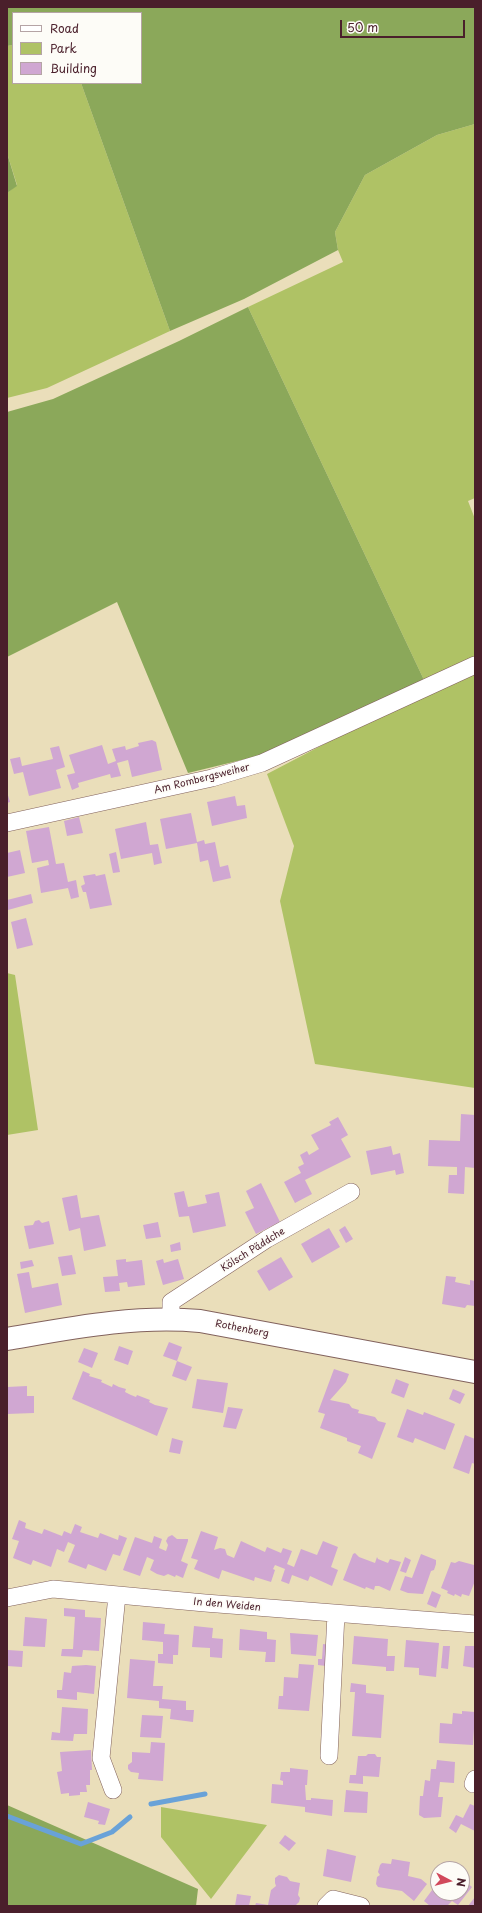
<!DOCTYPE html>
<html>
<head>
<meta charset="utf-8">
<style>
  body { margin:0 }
  #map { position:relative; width:482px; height:1913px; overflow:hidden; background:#eadeba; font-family:"Playpen Sans",sans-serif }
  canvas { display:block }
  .frame { position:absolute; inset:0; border:8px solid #4a1f2b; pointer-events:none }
  .legend { position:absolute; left:12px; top:12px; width:130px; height:72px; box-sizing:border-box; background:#fdfcf7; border:1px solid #b5a4a5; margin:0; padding:5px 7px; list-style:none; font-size:12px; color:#4a1f2b }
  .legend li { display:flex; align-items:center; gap:8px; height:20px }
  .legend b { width:20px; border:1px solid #b5a4a5 }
  .north { position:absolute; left:430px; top:1861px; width:40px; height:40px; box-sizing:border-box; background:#fdfcf7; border:1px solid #b5a4a5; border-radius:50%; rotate:97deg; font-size:11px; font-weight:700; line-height:16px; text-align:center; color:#4a1f2b }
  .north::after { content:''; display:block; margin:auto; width:14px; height:18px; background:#d1495b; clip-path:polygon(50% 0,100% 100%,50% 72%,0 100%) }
  .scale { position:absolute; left:340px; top:20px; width:125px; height:18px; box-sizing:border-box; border:2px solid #4a1f2b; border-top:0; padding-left:5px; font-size:12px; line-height:14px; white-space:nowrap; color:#4a1f2b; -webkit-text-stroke:3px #fdfcf7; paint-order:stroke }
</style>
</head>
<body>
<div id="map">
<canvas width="482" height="1913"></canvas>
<div class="frame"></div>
<ul class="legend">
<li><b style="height:5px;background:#fff"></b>Road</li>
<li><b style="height:11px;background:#afc265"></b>Park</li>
<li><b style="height:11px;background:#d0a7d2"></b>Building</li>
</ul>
<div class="north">N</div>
<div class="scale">50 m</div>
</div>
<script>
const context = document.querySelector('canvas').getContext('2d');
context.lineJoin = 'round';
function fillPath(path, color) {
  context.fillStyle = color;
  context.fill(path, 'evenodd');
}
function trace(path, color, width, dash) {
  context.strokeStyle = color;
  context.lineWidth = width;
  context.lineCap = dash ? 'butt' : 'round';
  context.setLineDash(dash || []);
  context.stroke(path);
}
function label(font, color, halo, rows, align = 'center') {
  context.font = font + ' "Playpen Sans",sans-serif';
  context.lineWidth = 3.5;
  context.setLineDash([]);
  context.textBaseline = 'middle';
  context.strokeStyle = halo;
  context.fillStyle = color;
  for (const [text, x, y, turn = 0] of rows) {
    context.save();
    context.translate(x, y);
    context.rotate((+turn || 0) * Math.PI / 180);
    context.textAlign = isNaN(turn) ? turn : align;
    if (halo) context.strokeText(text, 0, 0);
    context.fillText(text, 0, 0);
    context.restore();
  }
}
fillPath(new Path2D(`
  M13,45V83H81L170,331L47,388L7,398V193L17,185L7,153V46Z
  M475,124V498L468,501L475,519V658L424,680L248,307L343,262L338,250L335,232L365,175L437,135Z
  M475,673V1088L315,1064L280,901L294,846L267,774L355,728Z
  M7,973L15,975L38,1130L7,1135Z
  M161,1807L267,1825L211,1899L161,1837Z`), '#afc265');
fillPath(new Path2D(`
  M7,7H475V124L437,135L365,175L335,232L338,250L244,299L170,331L81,83H141V13H13V45L7,46Z
  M7,153L17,186L7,193Z
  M248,307L424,680L262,755L188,773L117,602L7,657V412L53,399L179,341Z
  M7,1805L198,1889L196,1906H7Z`), '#8ba85a');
trace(new Path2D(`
  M151,1804L205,1794
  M7,1816L81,1844L112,1832L130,1817`), '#69a2d8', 5);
fillPath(new Path2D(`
  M152,740L156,742L162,770L132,777L128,760L117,763L121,776L111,778L110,774L78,783L79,787L72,790L67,775L75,773L69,755L102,745L108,764L116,761L112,749L125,746L126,750L139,746L138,743Z
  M59,746L65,767L56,770L61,788L29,796L23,772L14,774L10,759L20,757L22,766L53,759L50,748Z
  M7,792L10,802L7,803Z
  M235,796L237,806L245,805L247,818L212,826L207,802Z
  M191,813L197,842L204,840L205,844L215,842L220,867L228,865L231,878L213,882L208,860L200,862L197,843L166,849L160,819Z
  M79,817L83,833L67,836L64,821Z
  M146,822L150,845L158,844L162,863L154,865L152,853L121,859L115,829Z
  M49,827L56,864L64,863L68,882L76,880L79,897L71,899L68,888L41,893L37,868L49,865L48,860L32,863L26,831Z
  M20,850L25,873L7,877V853Z
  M116,852L120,872L113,873L109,854Z
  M95,874L96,876L105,874L112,905L90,909L86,892H83L81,886L85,884L83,876Z
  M31,894L33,903L8,910L7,900Z
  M26,918L33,945L17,949L11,922Z
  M461,1114L475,1115V1168L465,1167L464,1194L448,1193L449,1175H457V1167L428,1166L429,1140L460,1141Z
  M338,1117L348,1135L341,1139L351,1157L305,1180L312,1194L295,1203L284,1182L301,1173L298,1167L304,1164L300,1155L307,1151L309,1155L319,1149L311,1135L331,1125L329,1122Z
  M391,1146L393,1155L400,1153L404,1173L396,1175L395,1170L371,1175L366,1151Z
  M261,1183L280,1222L256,1234L245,1212L254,1208L246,1191Z
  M184,1191L188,1207L207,1203L205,1195L219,1192L226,1226L193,1233L189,1216L179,1217L174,1193Z
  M77,1195L81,1218L99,1215L106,1246L84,1251L80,1228L69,1231L62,1198Z
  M39,1220L42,1223L49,1221L54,1244L29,1249L24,1226L33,1225L35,1221Z
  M158,1222L161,1237L146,1239L143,1225Z
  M345,1226L353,1239L346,1243L339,1230Z
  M329,1228L340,1247L312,1263L301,1244Z
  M180,1242L181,1250L171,1252L170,1245Z
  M72,1255L76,1274L62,1276L58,1257Z
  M281,1257L293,1277L269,1291L257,1271Z
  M126,1259V1262L142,1260L145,1285L128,1287L127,1282L119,1283L120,1291L105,1292L103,1277L118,1276L116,1260Z
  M163,1259L164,1263L178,1259L184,1279L163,1285L156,1261Z
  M32,1260L34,1266L21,1269L20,1262Z
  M29,1272L32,1288L58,1283L62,1305L25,1313L17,1274Z
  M446,1276L456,1277L455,1282L470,1285V1280L475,1281V1306L467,1305L465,1308L442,1304Z
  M169,1342L182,1347L177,1361L163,1356Z
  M119,1346L133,1351L128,1365L114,1360Z
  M84,1348L98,1353L92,1368L78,1362Z
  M177,1361L192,1367L186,1381L172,1376Z
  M334,1369L349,1374L346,1382L330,1400L349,1404L352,1408L359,1410L358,1413L375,1417L378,1421L386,1423L372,1459L358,1453L361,1446L347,1441V1438L320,1428L325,1414L318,1412Z
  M83,1371L90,1374L89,1376L102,1380L101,1382L112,1387L113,1384L119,1387L126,1389L125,1392L131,1395L136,1397L137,1395L150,1400L149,1402L155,1405L168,1408L157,1436L72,1399Z
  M197,1379L228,1383L223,1413L192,1408Z
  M396,1379L409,1384L404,1398L391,1393Z
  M27,1386V1396H34V1413L7,1414V1387Z
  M453,1389L465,1394L460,1404L449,1399Z
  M228,1407L243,1409L236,1429L223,1427Z
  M407,1409L423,1415L424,1412L455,1424L445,1450L415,1438L413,1443L397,1437Z
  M465,1435L475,1439V1464L472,1463L469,1474L453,1468Z
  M172,1438L183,1441L180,1454L169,1452Z
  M19,1520L26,1523L25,1528L42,1534L44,1529L62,1536L64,1531L71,1534L75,1524L82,1527L80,1532L98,1538L100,1533L118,1540L119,1535L127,1538L120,1556L113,1554L106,1571L88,1564L86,1569L68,1562L75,1545L68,1542L64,1552L57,1549L51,1567L33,1560L31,1565L13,1558L19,1541L12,1539Z
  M201,1531L218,1537L214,1550L220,1548L225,1549L227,1555L234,1558L241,1541L265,1552L267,1547L281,1553L283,1548L292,1551L287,1564L294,1567L301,1549L317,1555L323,1541L338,1547L331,1567L338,1570L332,1586L310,1576L308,1581L292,1575L289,1584L281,1581L285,1569L275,1565L273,1569L275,1570L271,1582L255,1577L254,1581L222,1570L219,1579L194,1569L198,1560L191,1558Z
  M172,1535L177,1539H188V1541L181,1561L188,1564L183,1578L176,1575L175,1577L168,1574L164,1576L157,1574L150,1570L154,1560L147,1557L140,1576L123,1570L135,1537L152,1543L154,1536L162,1539L159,1548L166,1551L168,1545L166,1541L168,1537Z
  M355,1553L359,1557L375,1563L377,1557L378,1559L388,1563L390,1559L401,1562L390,1591L379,1586H375L374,1590L366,1587L365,1589L343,1580L353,1554Z
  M421,1554L436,1560V1564L434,1570L431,1571L423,1594L408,1593L400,1590L405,1576L412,1578Z
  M405,1557L411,1560L406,1573L400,1571Z
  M459,1561L474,1565L475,1568V1581L469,1596L462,1594L461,1597L455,1594L454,1596L447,1593L448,1591L441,1588L451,1562L455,1563Z
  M432,1591L441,1595L436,1608L427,1604Z
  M64,1608L85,1610V1617L101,1618L99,1651L83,1650L82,1657L61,1656L62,1649H73L75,1617L64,1616Z
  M25,1617L47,1619L45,1647L23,1646Z
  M143,1622L165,1624L164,1634L179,1635L178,1655H173V1664L158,1663V1654H163V1642L142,1640Z
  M194,1626L213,1628L212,1638L223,1639L222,1658L210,1657V1648L192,1647Z
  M240,1629L267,1632V1639L276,1640L275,1662H265L266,1652L239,1650Z
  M290,1633L318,1635L316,1656L291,1654Z
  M354,1636L388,1639L387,1656H395L394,1671H386V1667L352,1664Z
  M406,1640L439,1643L436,1677L419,1675V1668L404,1667Z
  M323,1644L330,1645L326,1666L318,1665V1659H322Z
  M443,1646H450L448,1669L441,1668Z
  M465,1646H475V1668L463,1666Z
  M8,1650L23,1651L22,1667L7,1666Z
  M130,1659L155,1661L153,1686H163L162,1699L186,1701V1710H194L193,1722L170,1719L171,1709L159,1708V1701L127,1698Z
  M299,1664L314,1665L309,1711L278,1709L279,1696H283L284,1677L298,1678Z
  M86,1665L96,1666L94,1694L77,1692V1700L57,1698V1690H62L64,1672L71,1673L72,1666Z
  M351,1683L366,1685V1693L384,1695L381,1738L352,1736L355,1692H350Z
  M62,1707L88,1709L87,1734H74L73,1741L51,1740L52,1732L60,1733Z
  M462,1711L475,1712L473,1745L439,1743L440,1723L452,1724L453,1713L462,1714Z
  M142,1715L163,1716L161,1738L140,1737Z
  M151,1742L165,1743L163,1781L138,1779L139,1773L131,1772L128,1769V1765L132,1762V1752L150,1753Z
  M91,1750L92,1770H90V1785H86L87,1792H80V1795L69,1796V1793L61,1794L57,1772L62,1771L60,1752Z
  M368,1754H375L377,1757H381L379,1777L363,1776V1784L349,1783L350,1775H356L358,1756H366Z
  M437,1760L455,1762L454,1783L440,1782L438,1797H443L441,1817L424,1818L419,1815L420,1796H423L425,1780L430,1781L431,1769H436Z
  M290,1768L308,1770L307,1785H305L306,1800H311V1798L333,1800L332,1816L305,1812V1807L271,1803L272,1784L283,1785V1781L280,1780L281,1772H290Z
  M346,1790L368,1792L367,1813L344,1812Z
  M88,1802L110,1809L105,1825L98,1824L99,1821L84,1817Z
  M470,1804L475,1806V1831L461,1824L456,1833L449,1828L456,1815L463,1818Z
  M285,1835L296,1843L289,1851L279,1843Z
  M327,1849L356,1856L351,1882L323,1876Z
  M392,1859L410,1862L408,1876L421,1879L427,1884L414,1901L402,1891L378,1887L376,1884L377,1877L380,1875L378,1872L380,1865L382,1863L391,1864Z
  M279,1875L287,1877L290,1881L300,1883L298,1895L300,1898L299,1902L295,1906H255L256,1903L268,1905L271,1890L276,1886L275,1883V1878Z
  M438,1882V1893H462V1886L467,1883L472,1887L458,1905L452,1901L447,1906H430L424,1901Z
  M237,1894L251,1896L249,1906H235Z
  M475,1897V1906H468Z`), '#d0a7d2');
const minor = new Path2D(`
  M7,823L212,778L262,763L475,665
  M171,1318V1302L267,1239L351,1192
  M7,1598L53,1589L205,1603L475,1624
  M329,1756L336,1614
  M473,1784L475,1779
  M113,1790L101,1758L117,1595
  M326,1906L333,1899L361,1906`);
const tertiary = new Path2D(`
  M7,1339C71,1328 135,1315 200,1321L475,1372`);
trace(minor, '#82625d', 18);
trace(tertiary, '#82625d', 24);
trace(minor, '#fff', 17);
trace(tertiary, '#fff', 22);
label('10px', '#4a1f2b', '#fdfcf7', [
  ["Am Rombergsweiher",202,779,-14],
  ["Kölsch Päddche",253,1250,-32],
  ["Rothenberg",242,1329,11],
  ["In den Weiden",227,1605,5]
]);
</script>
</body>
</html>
